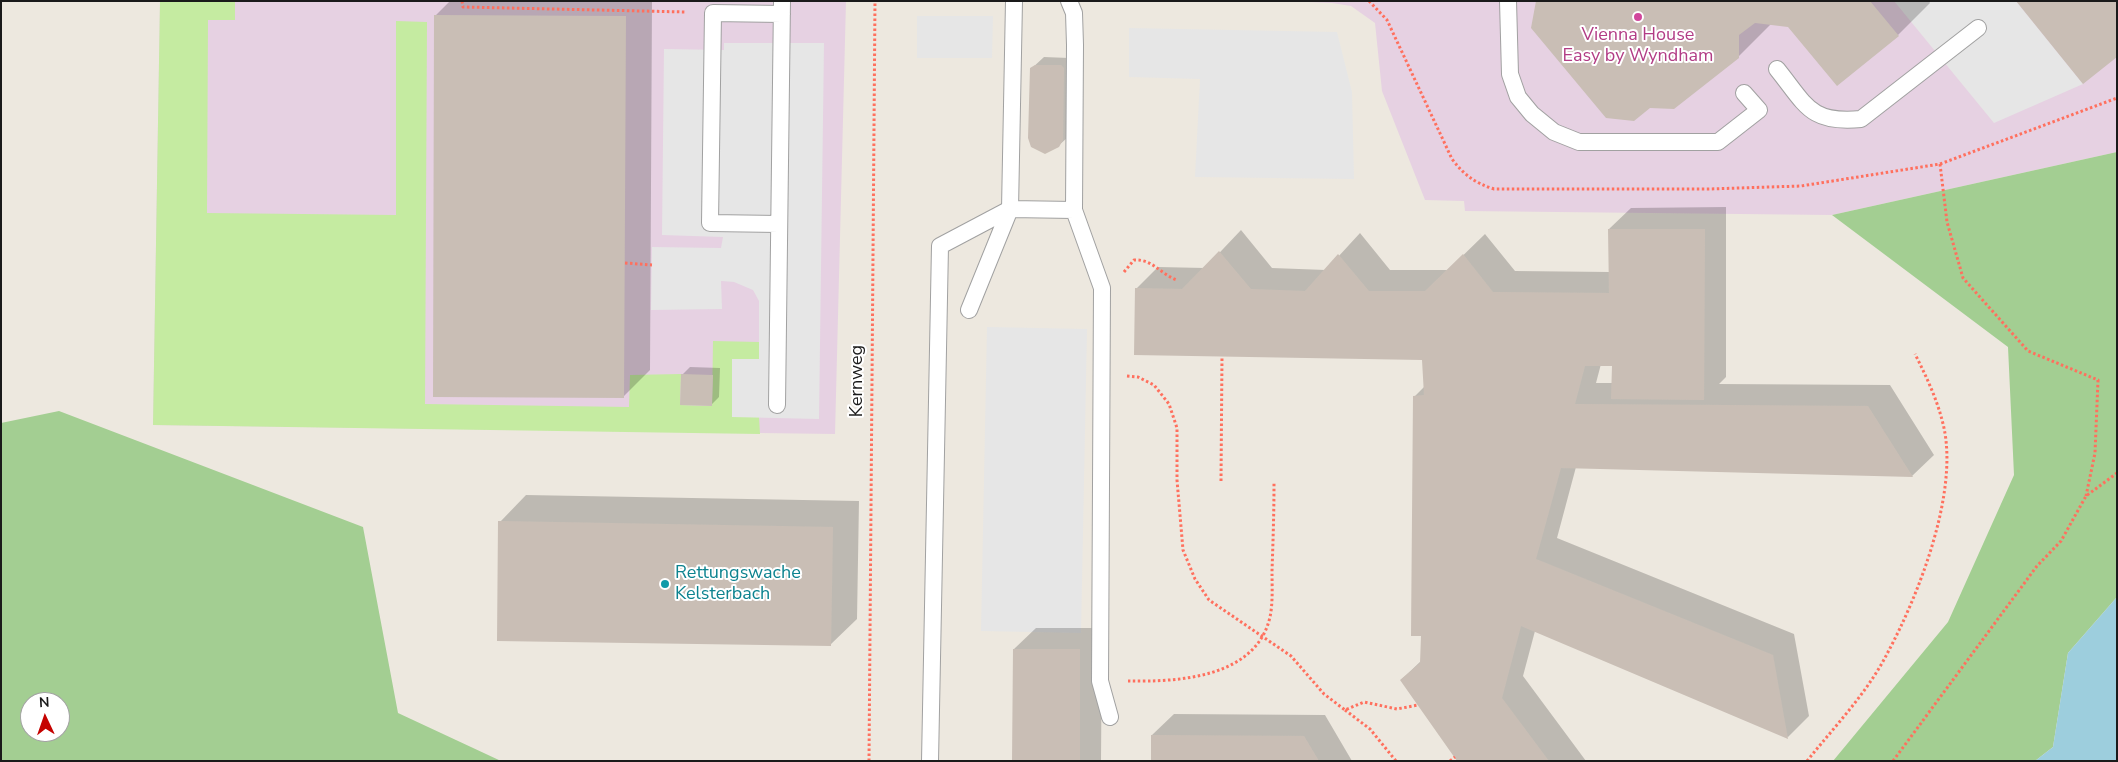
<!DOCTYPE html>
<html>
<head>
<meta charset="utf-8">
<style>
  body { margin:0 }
  #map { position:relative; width:2118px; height:762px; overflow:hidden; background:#ede8df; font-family:"Nunito Sans",sans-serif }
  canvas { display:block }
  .frame { position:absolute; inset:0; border:2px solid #1a1a1a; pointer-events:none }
  .north { position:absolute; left:20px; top:692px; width:50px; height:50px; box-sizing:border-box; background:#fff; border:1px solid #a3a3a3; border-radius:50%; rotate:357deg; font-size:14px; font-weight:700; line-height:20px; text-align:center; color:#1a1a1a }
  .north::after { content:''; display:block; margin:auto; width:18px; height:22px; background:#c50200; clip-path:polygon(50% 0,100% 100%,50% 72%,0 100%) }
</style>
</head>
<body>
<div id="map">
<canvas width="2118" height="762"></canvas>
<div class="frame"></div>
<div class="north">N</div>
</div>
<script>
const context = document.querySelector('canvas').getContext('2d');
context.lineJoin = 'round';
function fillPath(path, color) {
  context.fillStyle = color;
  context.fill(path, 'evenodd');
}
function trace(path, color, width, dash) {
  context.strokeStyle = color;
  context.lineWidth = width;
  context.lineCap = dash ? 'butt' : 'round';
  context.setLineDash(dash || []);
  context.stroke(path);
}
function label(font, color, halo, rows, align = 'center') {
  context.font = font + ' "Nunito Sans",sans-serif';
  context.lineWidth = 4;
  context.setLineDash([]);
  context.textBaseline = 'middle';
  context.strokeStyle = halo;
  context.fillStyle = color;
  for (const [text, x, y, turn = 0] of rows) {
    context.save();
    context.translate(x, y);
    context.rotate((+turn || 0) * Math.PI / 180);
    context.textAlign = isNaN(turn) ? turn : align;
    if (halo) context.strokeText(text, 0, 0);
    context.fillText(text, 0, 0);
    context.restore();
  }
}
fillPath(new Path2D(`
  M160,1H846L835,434L153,425Z
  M1285,1H2117V152L1832,215L1465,211L1464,201L1425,200L1382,91L1375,23L1351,6L1332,3Z`), '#e6d1e2');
fillPath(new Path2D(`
  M160,1H235V20H208L207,213L396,215V21L427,22L425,404L629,407L630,375L681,374L680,405L712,406L713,341L759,342V359H732V417H759L760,434L153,425Z`), '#c5eba1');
fillPath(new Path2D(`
  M2117,152V597L2068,653L2053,747L2035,761H1833L1948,622L2014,475L2008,347L1832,215Z
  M59,411L363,527L398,713L501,761H1V423ZM30,702H60V732H30Z`), '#a3ce92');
fillPath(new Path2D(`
  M1894,1H2016L2083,84L1994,123Z
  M917,16H993L992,58H917Z
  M1129,28L1337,32L1352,92L1354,179L1195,177L1200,79L1129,77Z
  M724,43H824L819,419L732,417V359H759V301L753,290L734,282L721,281L722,309L651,310L652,247L721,248L723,237L662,235L664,49L724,50Z
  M987,327L1087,329L1081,633L981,631Z`), '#e6e6e6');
fillPath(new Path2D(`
  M2117,597V761H2035L2053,747L2068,653Z`), '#9dcedd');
fillPath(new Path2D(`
  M450,1H652L650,370L624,396L435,16Z
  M1537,1H1929L1930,3L1898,35L1771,24L1738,57Z
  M1044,57L1069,58L1067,138L1058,146L1031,69Z
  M1726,207V377L1719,384L1890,385L1934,455L1912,476L1576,467L1557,538L1794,634L1809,716L1788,737L1535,631L1523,676L1586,761H1459L1401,680L1422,660L1415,396L1425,386L1423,359L1136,289L1158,267L1205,268L1241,230L1272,268L1326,270L1360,233L1390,270H1448L1485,234L1515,271L1610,272L1609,229L1631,208ZM1601,364H1613V383H1596Z
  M690,367L720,368L719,397L712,404L682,375Z
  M526,495L859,501L857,619L830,645L500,522Z
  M1036,628H1102L1101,761H1013L1014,649Z
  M1174,714L1325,715L1352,761H1152V735Z`), '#0003');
fillPath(new Path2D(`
  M1536,1H1870L1899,36L1837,86L1788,27L1755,23L1739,35V58L1674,109L1650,108L1634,121L1606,118L1531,28Z
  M2016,1H2117V57L2083,84Z
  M434,15L626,16L624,398L433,397Z
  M1035,65H1061L1064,68L1063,140L1059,147L1045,154L1031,147L1028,138L1030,68Z
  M1608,229H1705L1704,400L1611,399L1612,366H1585L1575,404L1868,406L1913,477L1561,468L1536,559L1773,655L1788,739L1521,626L1502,698L1549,761H1457L1400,680L1420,663L1421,636H1411L1413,396L1424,395L1422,360L1134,355L1135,288L1182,289L1219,251L1251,289L1305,291L1338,254L1369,291H1425L1463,254L1493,292L1609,293Z
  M681,374L713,375L712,406L680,405Z
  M498,521L833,527L831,646L497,641Z
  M1013,649H1080V761H1012Z
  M1151,735L1304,736L1319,761H1151Z`), '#c9beb5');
const lane = new Path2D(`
  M1069,1L1074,13L1075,45L1074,210L1102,288L1100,681L1110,717
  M1508,1L1510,74L1518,97L1532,114L1554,132L1579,142H1718L1759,110L1744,93
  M1777,69C1806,105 1810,124 1861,119L1978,28
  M779,224L710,223L713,13L782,14
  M969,310L1010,209L1014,1
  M777,405L782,1
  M930,761L940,246L1010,209L1074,210`);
trace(lane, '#a1a1a1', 18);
trace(new Path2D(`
  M462,1L463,7L686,12
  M1369,1L1387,20L1452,159C1464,175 1475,183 1494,189H1708L1801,186L1940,164L2117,98
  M1940,164L1947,222L1963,278L2028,351L2098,380L2095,453L2086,496
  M625,263L652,265
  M1124,272L1134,260C1153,259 1160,274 1177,280
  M1127,376L1138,377L1154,385L1169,404L1177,428V480L1183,550L1195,579L1209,600L1291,656L1324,694L1345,710L1364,702L1397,709L1418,705
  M1221,481L1222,357
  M1128,681C1178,682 1256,678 1270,617C1273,603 1272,586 1272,571C1273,542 1274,513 1274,483
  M1345,710L1370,729L1396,761
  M869,761L875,1
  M1450,761L1455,757
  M1807,761C1835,726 1868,692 1888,652C1919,594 1958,494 1944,428C1938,401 1927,378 1915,354
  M1893,761L2037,566L2061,541L2086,496L2117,473`), '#ff705e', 3, [2.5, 2.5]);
trace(lane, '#fff', 16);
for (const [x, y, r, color] of [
  [1638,17,5,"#d1479c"],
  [665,584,5,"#0f9aa8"]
]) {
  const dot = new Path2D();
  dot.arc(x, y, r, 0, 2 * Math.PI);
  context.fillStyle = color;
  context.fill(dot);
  trace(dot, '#fff', 2);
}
label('18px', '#b23c85', '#fff', [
  ["Vienna House",1638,36],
  ["Easy by Wyndham",1638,57]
]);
label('18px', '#1a1a1a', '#fff', [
  ["Kernweg",858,381,-90]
]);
label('18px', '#0d838f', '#fff', [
  ["Rettungswache",675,574],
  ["Kelsterbach",675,595]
], 'left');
</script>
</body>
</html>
